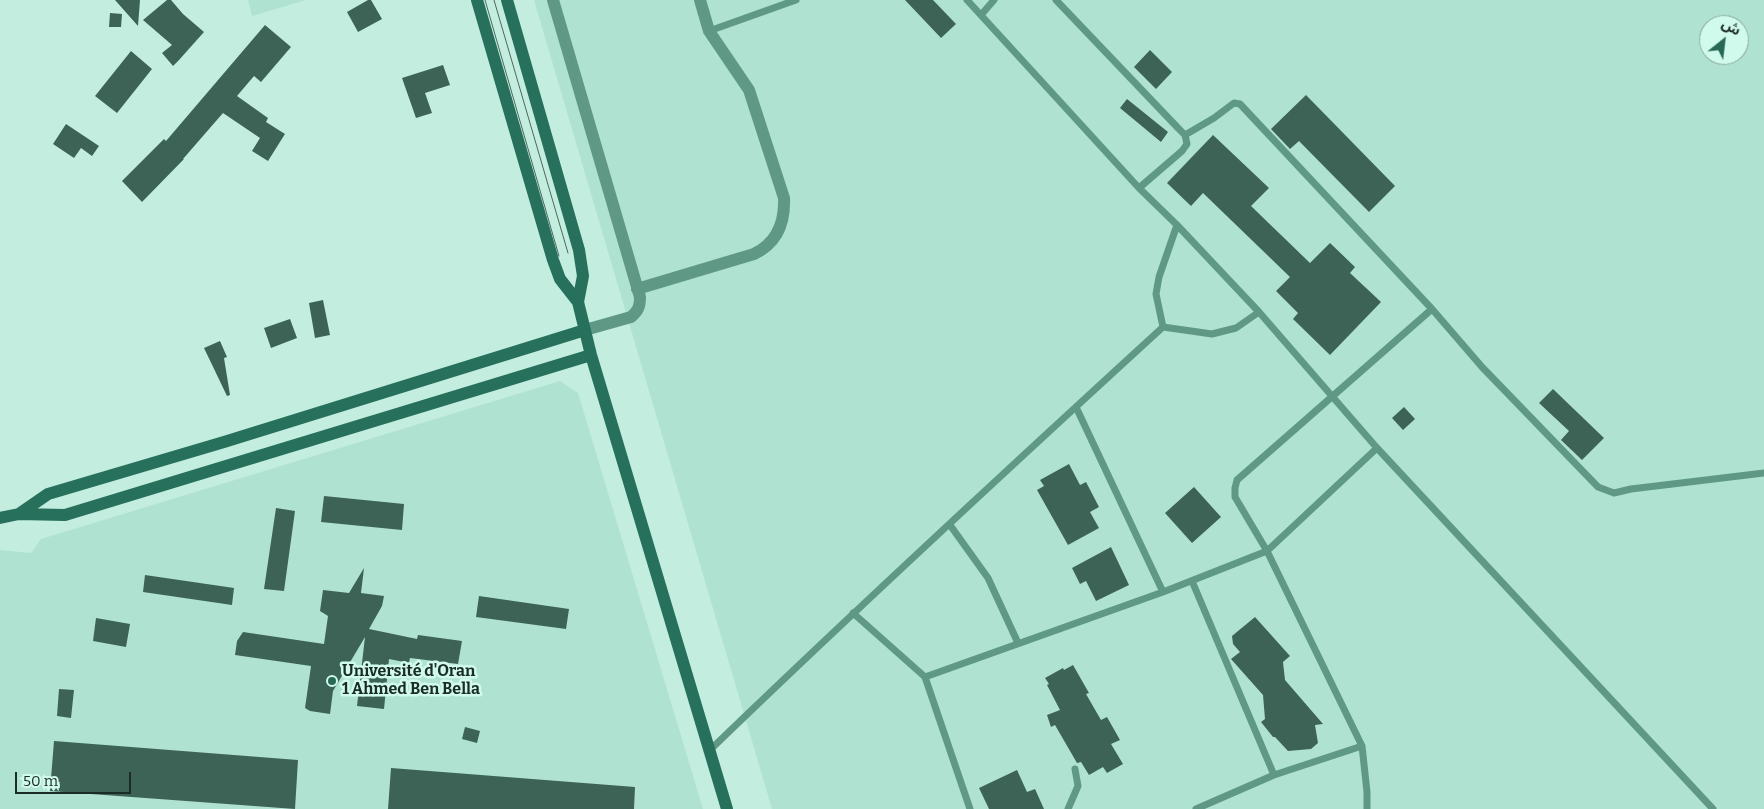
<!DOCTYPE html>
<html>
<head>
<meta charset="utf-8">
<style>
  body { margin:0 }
  #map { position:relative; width:1764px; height:809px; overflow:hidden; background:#c3edde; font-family:Bitter,"Noto Sans Arabic",serif }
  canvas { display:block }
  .north { position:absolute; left:1699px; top:15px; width:50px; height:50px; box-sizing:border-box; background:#d0faeb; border:1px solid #88a79c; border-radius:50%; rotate:29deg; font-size:14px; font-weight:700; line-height:20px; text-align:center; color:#1b2b26 }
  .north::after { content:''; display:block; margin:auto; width:18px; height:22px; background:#286856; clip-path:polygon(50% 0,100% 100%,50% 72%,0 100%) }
  .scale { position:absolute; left:15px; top:772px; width:116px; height:22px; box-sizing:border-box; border:2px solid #1b2b26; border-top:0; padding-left:6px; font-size:15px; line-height:18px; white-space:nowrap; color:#1b2b26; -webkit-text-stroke:4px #d0faeb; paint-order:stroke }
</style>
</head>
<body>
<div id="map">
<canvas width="1764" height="809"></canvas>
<div class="north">ش</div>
<div class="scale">50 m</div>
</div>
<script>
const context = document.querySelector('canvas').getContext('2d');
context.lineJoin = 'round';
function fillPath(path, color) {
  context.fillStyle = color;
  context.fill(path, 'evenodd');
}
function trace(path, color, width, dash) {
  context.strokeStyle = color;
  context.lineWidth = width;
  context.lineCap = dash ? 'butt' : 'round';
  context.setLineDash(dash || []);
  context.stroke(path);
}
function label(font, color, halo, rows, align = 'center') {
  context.font = font + ' Bitter,serif';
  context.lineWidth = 5;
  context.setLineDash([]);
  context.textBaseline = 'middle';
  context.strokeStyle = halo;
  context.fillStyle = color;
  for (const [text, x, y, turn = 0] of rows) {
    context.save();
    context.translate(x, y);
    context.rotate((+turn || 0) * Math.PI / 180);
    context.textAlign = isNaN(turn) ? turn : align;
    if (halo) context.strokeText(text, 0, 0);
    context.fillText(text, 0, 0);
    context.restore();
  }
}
fillPath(new Path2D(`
  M248,0H306L252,16Z
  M534,0H1764V809H772ZM1709,25H1739V55H1709Z
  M560,381L578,393L703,809H0V550L31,553L41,539Z`), '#b0e2d1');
fillPath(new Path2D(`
  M115,0H140L138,26Z
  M167,0H171L183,14L204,32L179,60L173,66L162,53L172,45L143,20Z
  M368,0H371L382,19L358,32L347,12Z
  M905,0H933L956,24L941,38Z
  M110,13L122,14L121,27H109Z
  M265,25L291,47L261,82L254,76L237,96L268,118L266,122L285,134L268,161L252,151L260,138L223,113L183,159H184L142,202L122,181L164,139L166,141Z
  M1150,50L1172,72L1156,89L1134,67Z
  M131,51L152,69L117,113L95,96Z
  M443,65L450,85L425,93L432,113L416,118L402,78Z
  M1306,95L1395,186L1369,212L1299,141L1290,149L1271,129Z
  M1127,99L1168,132L1161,142L1120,108Z
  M66,124L99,146L92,156L81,148L74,158L53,144Z
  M1213,135L1269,188L1251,206L1310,263L1330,243L1355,267L1350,273L1381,302L1330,355L1293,319L1298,313L1276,291L1290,277L1203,193L1191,206L1167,183Z
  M323,300L330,335L315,338L309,303Z
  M290,319L297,338L271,348L264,328Z
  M220,341L227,357L224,358L230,395L227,396L204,348Z
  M1553,389L1604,438L1582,460L1561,440L1569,431L1539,403Z
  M1404,407L1415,419L1403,430L1392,418Z
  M1069,464L1080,485L1086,482L1099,507L1090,512L1099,528L1068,545L1037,490L1044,486L1040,480Z
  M1194,487L1221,517L1192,543L1165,513Z
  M324,496L404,504L402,530L321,522Z
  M276,508L295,511L284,591L264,589Z
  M1111,547L1129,585L1096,601L1086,581L1080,584L1072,568Z
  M364,568L361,593L384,596L382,606L369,629L417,639L418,635L462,641L458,664L410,658L409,663L389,659L384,709L357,706L365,637L333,691L330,714L310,711L305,708L311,666L235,655L237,641L243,632L324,644L328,616L320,611L323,590L349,593Z
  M145,575L234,588L232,605L143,592Z
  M479,596L569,609L566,629L476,617Z
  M1255,617L1290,656L1283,662L1285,680L1323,724L1315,725L1318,743L1311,749L1288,751L1275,737H1273L1261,722L1265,719L1263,695L1231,659L1240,652L1233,644L1232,636Z
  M96,618L130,624L126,647L93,641Z
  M1073,665L1089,693L1086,694L1101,720L1107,717L1120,740L1111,744L1123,764L1107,773L1103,767L1089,775L1081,762L1077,763L1055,725L1051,727L1047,715L1060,710L1047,685L1049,684L1045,678L1063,668L1064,670Z
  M59,689L74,690L71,718L57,716Z
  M465,727L480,731L477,743L462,739Z
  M54,741L298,760L295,809L50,791Z
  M391,768L635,787L634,809H388Z
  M1017,770L1027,792L1035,789L1044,809H989L979,788Z`), '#3d6357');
trace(new Path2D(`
  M967,0L1139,188L1177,225
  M1056,0L1178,128L1185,135L1187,144L1182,151L1139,188
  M981,15L994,0
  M709,31L796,0
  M1185,135L1214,118L1234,103L1240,104L1432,309L1482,367L1598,487L1614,493L1631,489L1764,473
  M1163,327L1212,334L1236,328L1259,312
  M1076,407L1163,592
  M950,525L988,578L1018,643
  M1192,581L1274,775
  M853,613L925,677L970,809
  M925,677L1163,592L1267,551L1235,497V488L1237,480L1432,309
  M709,751C858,607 1010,467 1163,327L1156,294L1159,277L1177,225L1259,312L1377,448L1713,809
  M1068,809L1078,786L1075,769
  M1196,809L1274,775L1362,746
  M1367,809V792L1362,746L1267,551L1377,448`), '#609886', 7);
trace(new Path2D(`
  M553,0L640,297C640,307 638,311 631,317L585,330
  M637,289L754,254C777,243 785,222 784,198L749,90L709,31L700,0`), '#609886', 12);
trace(new Path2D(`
  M477,0L553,260L560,279L578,302
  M507,0L579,250L583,276L578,302L591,355L727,809
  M19,514L48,494L224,442L585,330
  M0,518L19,514L65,515L591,355`), '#26705c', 12);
trace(new Path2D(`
  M485,0L559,256
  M494,0L568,253`), '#4e665e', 1);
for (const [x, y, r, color] of [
  [332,681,5,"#286856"]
]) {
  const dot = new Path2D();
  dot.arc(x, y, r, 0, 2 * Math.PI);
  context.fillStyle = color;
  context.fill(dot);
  trace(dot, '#d0faeb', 2);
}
label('bold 16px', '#1b2b26', '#d0faeb', [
  ["Université d'Oran",342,672],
  ["1 Ahmed Ben Bella",342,690]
], 'left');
</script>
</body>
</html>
